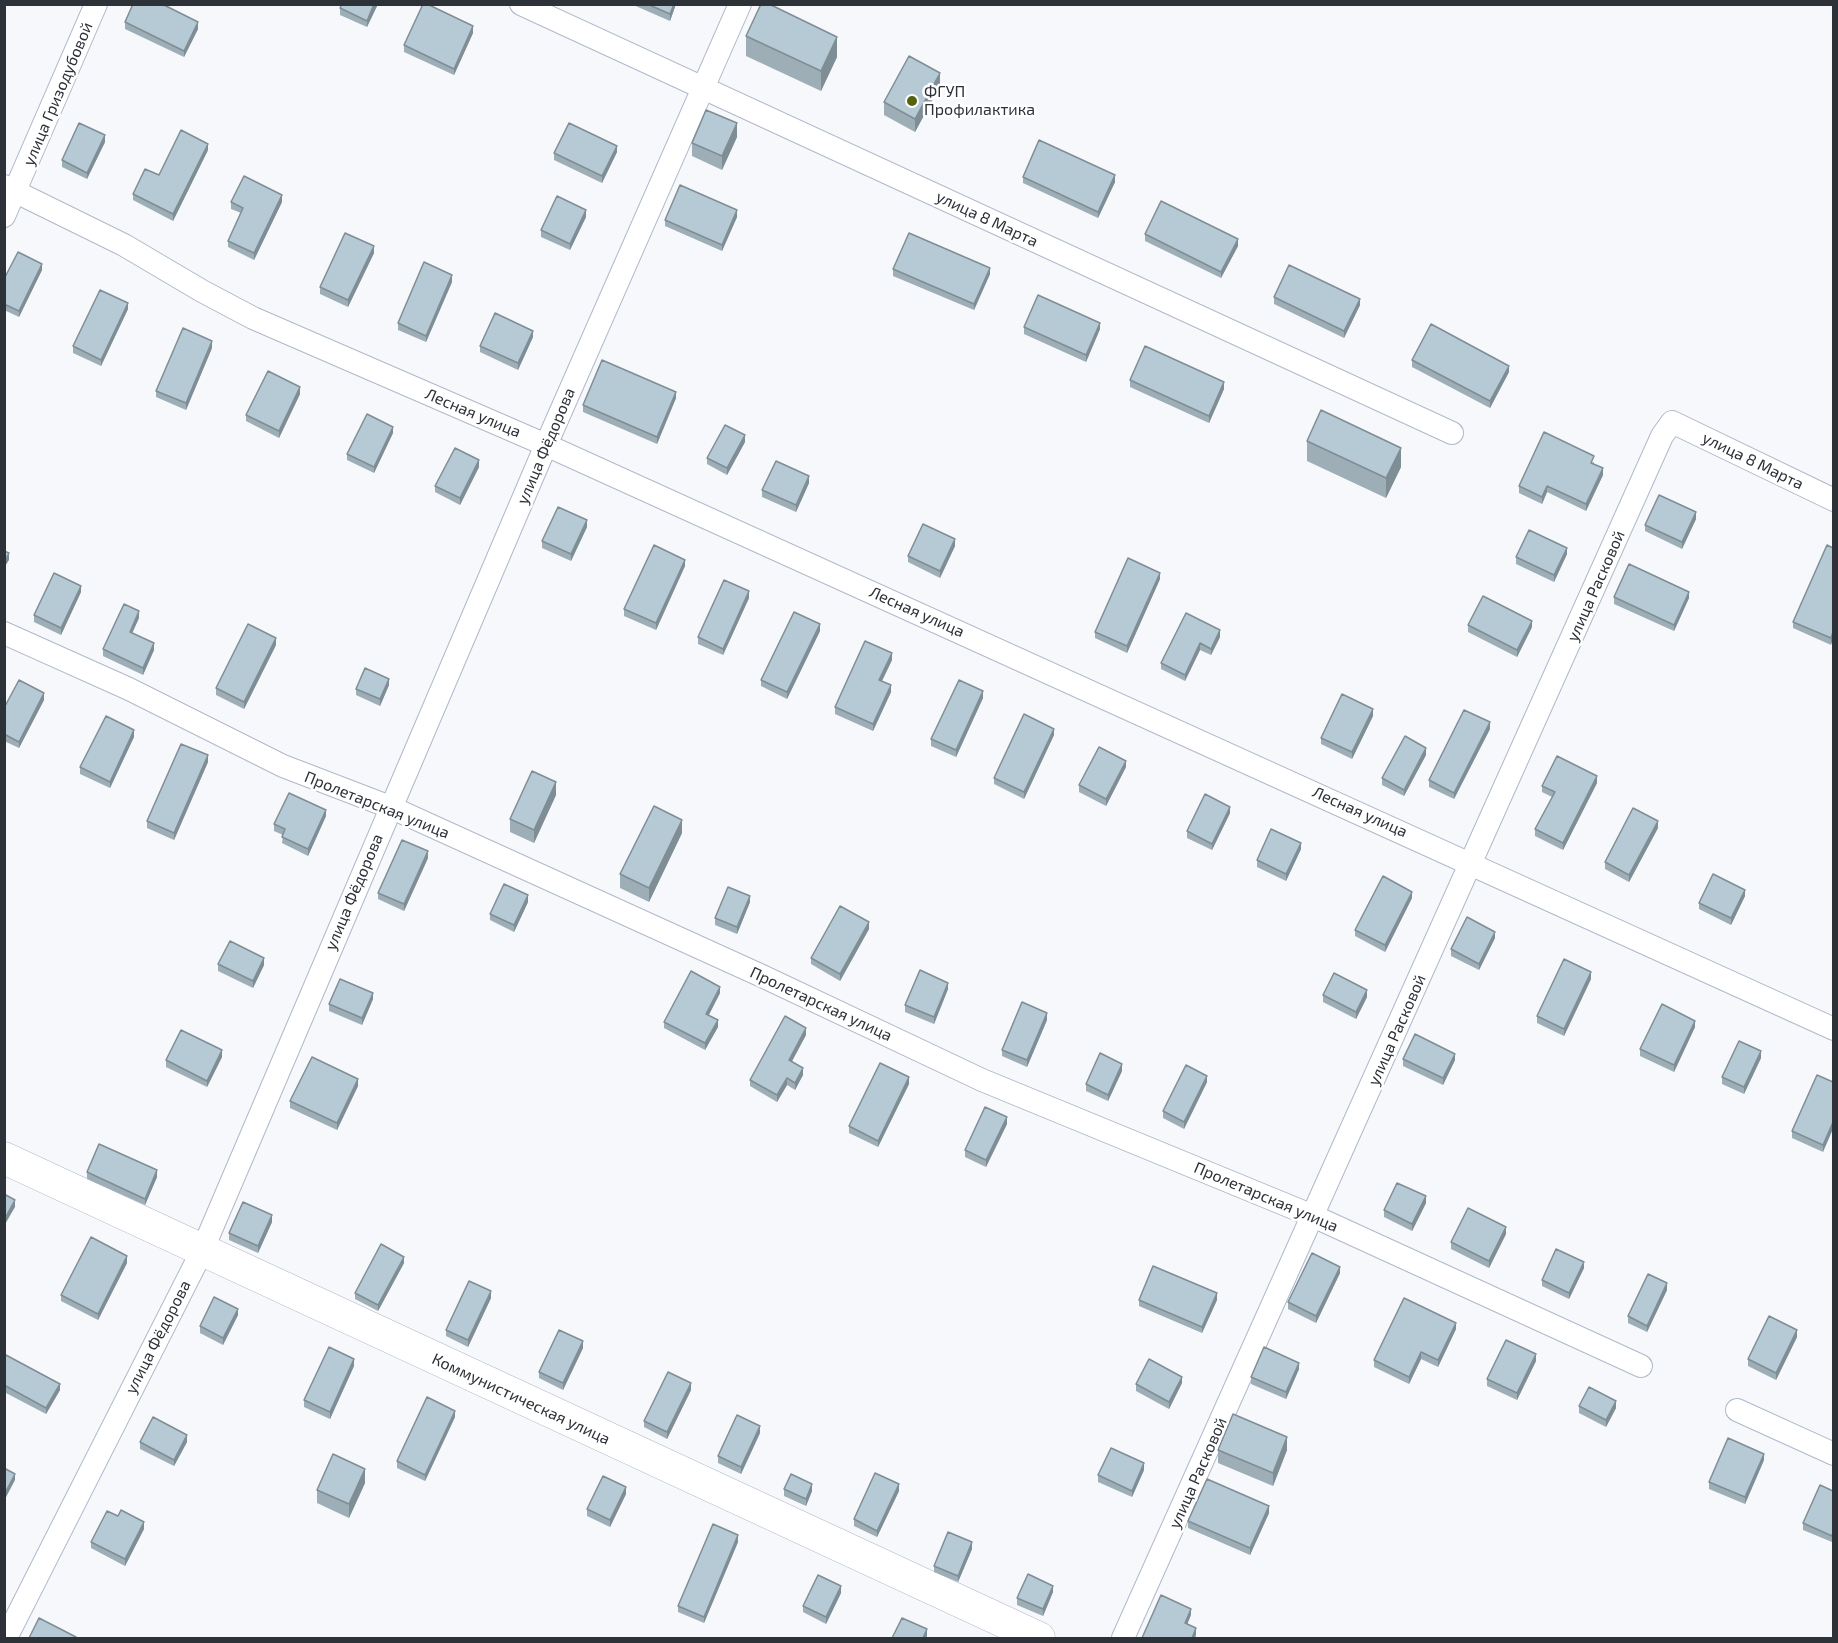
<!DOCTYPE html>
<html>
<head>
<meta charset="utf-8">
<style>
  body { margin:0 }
  #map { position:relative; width:1838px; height:1643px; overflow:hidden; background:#f6f8fc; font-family:"Exo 2",sans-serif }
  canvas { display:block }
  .frame { position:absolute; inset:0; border:6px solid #2d3138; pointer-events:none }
</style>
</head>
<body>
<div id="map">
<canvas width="1838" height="1643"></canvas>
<div class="frame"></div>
</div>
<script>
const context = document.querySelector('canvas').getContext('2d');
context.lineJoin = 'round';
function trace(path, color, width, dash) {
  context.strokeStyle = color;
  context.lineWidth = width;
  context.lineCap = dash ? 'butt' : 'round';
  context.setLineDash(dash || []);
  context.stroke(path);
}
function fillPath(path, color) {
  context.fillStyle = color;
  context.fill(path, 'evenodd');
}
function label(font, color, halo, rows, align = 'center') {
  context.font = font + ' "Exo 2",sans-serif';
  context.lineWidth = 5;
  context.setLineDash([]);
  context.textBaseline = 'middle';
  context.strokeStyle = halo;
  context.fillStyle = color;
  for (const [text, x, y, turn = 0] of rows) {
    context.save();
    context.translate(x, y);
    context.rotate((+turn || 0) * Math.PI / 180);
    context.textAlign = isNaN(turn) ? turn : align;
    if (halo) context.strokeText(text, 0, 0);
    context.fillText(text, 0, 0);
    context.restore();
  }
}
const street = new Path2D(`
  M521,4L1452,433
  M4,186L124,245L202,291L253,318L546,445L1834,1029
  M4,216L96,4
  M4,633L129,689L283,766L390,807L762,976L982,1080L1313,1216L1641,1366
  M1737,1410L1834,1454
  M6,1638L202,1251L546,445L740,4
  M1123,1638L1662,436L1672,422L1834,500`);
const secondary = new Path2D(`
  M4,1158L1039,1638`);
trace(street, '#afb9ca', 24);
trace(secondary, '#afb9ca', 33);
trace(street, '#fff', 22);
trace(secondary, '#fff', 32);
fillPath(new Path2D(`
  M342,4H378L367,27L340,15V8Z
  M631,4H676L670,21Z
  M125,22L198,29L184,57L125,29Z
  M473,33L454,75L404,52V45Z
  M746,36L837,57L821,91L746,56Z
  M940,86L915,132L884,115V102Z
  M737,137L722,170L692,156V143Z
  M105,142L87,179L62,167V160Z
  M208,150L173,221L133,200V194L159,175Z
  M617,152L602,183L554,160V153Z
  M1023,177L1115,182L1098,218L1023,183Z
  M231,202H282L254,260L228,247V241L241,213L231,209Z
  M586,217L570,250L541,237V230Z
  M737,217L722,251L665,226V220Z
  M1145,234L1238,246L1221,278L1145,241Z
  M374,253L348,307L320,294V287Z
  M893,269L990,274L974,310L893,276Z
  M42,270L19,317L4,310V279Z
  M452,282L426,342L398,330V323Z
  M1274,297L1360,305L1344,338L1274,304Z
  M128,309L101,366L73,353V346Z
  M1024,327L1100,329L1086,362L1024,334Z
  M533,337L518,370L480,352V346Z
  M212,348L186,410L156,397V391Z
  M1412,360L1509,372L1490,408L1412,367Z
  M1130,380L1224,389L1209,423L1130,387Z
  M300,394L279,438L246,421V415Z
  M676,398L657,444L583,412V405Z
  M393,433L374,473L347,460V454Z
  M1307,441L1401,467L1386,498L1307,461Z
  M745,442L727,475L707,464V458Z
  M1594,462V464L1603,475L1586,511L1547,492L1542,504L1519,493V486Z
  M479,467L460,505L435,492V486Z
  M809,483L796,512L762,497V490Z
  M1696,519L1682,549L1645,531V525Z
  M587,527L571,561L542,548V541Z
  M955,546L940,578L908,562V556Z
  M1833,548L1831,645L1793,628V622Z
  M1567,554L1554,582L1516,564V557Z
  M685,566L656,630L624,616V609Z
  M1160,579L1127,653L1095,638V632Z
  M81,592L61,635L34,622V615Z
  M1614,597L1689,598L1674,631L1614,604Z
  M749,598L723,655L698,644V637Z
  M139,618L132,633L154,650L143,675L103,656V649Z
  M1468,625L1532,627L1517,657L1468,632Z
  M1220,630V637L1211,655L1200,650L1185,681L1161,669V663Z
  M820,631L787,699L761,686V680Z
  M276,645L244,709L216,695V688Z
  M892,660L882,681L891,692L873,731L835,714V707Z
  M389,685L380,706L356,695V689Z
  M983,698L956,757L931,746V739Z
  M44,700L19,748L4,741V708Z
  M1373,716L1352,759L1321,744V738Z
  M1490,729L1454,799L1429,787V780Z
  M1054,735L1024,799L994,784V778Z
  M134,737L110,788L80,774V767Z
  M1426,755L1404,796L1382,785V778Z
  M208,762L174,840L147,828V821Z
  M1126,767L1106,806L1079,792V785Z
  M1597,783L1563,850L1535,836V829L1552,797L1542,792V786Z
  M556,795L534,843L510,832V819Z
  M1230,813L1212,850L1187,838V831Z
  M326,816L308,856L282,843L283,835L274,831V824Z
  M1658,828L1629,882L1605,869V862Z
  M682,833L649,902L620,888V874Z
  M1301,849L1286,881L1257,867V860Z
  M428,858L404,911L378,899V893Z
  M1745,896L1731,925L1699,909V903Z
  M1412,898L1385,952L1355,936V930Z
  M528,902L514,932L490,920V914Z
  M750,902L737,934L715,925V918Z
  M869,929L840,981L811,964V958Z
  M1495,938L1479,970L1451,956V949Z
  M218,964L264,965L253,988L218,971Z
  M1591,979L1564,1036L1537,1023V1016Z
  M948,989L934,1024L905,1012V1005Z
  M720,993L709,1015L718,1027L705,1050L664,1028V1022Z
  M1323,995L1367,997L1356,1019L1323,1002Z
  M373,999L362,1025L329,1011V1004Z
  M1047,1020L1027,1067L1002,1056V1050Z
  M1695,1027L1674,1072L1640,1056V1049Z
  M806,1035L791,1062L803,1075L795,1090L787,1085L777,1102L750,1086V1080Z
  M222,1057L207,1087L166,1067V1060Z
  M1761,1058L1744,1094L1722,1084V1077Z
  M1403,1059L1455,1060L1443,1085L1403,1066Z
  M1122,1071L1108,1101L1086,1091V1084Z
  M1207,1082L1184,1129L1163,1118V1111Z
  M1833,1082L1823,1152L1792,1138V1131Z
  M909,1084L878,1147L849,1133V1126Z
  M358,1086L337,1130L290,1108V1101Z
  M1007,1124L986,1167L965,1157V1150Z
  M87,1172L157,1177L145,1205L87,1179Z
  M1426,1203L1412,1231L1384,1217V1210Z
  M272,1222L258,1253L229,1240V1233Z
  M1506,1234L1489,1268L1451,1249V1242Z
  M127,1263L98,1320L61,1301V1295Z
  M404,1263L378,1311L355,1299V1293Z
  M1584,1268L1569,1299L1542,1286V1280Z
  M1340,1273L1316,1323L1288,1309V1302Z
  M1667,1290L1647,1332L1628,1323V1316Z
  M491,1298L468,1347L446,1336V1330Z
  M1139,1300H1217L1202,1333L1139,1306Z
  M238,1315L223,1345L200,1333V1326Z
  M1456,1329L1438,1367L1421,1359L1409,1384L1374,1367V1360Z
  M1797,1337L1776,1380L1748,1366V1359Z
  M583,1348L563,1390L539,1378V1372Z
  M4,1354L60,1390L46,1414L4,1392Z
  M1536,1361L1517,1400L1487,1386V1379Z
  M354,1366L330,1419L304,1407V1400Z
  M1299,1369L1286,1399L1251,1384V1377Z
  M1182,1383L1169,1409L1136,1391V1384Z
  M691,1390L667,1439L644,1427V1421Z
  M1579,1406L1616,1408L1606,1427L1579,1413Z
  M455,1417L425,1481L397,1468V1461Z
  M760,1433L741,1474L718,1463V1456Z
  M140,1442H187L174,1466L140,1449Z
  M1218,1450H1287L1273,1486L1218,1463Z
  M1764,1460L1745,1504L1709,1489V1482Z
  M1144,1470L1132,1497L1098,1482V1475Z
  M365,1483L349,1518L317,1503V1490Z
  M784,1489L812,1491L806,1506L784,1496Z
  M899,1491L877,1537L854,1526V1519Z
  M1833,1491L1832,1542L1803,1530V1523Z
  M626,1494L610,1527L587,1516V1509Z
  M1269,1513L1250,1555L1188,1528V1521Z
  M144,1529L125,1566L91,1548V1542Z
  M738,1542L704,1623L678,1612V1606Z
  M972,1549L958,1582L934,1572V1566Z
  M1053,1592L1043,1616L1017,1605V1598Z
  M841,1593L826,1624L803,1612V1606Z`), '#9daeb7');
fillPath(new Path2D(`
  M374,4H378L367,27V21Z
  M674,4H676L670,21V14Z
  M198,22V29L184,57V51Z
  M473,26V33L454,75V69Z
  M837,37V57L821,91V71Z
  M940,73V86L915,132V119Z
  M737,123V137L722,170V156Z
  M105,135V142L87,179V173Z
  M208,144V150L173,221V214Z
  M617,146V152L602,183V176Z
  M1115,175V182L1098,218V212Z
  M282,195V202L254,260V253Z
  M586,210V217L570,250V244Z
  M737,210V217L722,251V245Z
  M1238,239V246L1221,278V272Z
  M374,246V253L348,307V300Z
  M42,264V270L19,317V311Z
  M990,268V274L974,310V304Z
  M452,275V282L426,342V336Z
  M1360,299V305L1344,338V331Z
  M128,303V309L101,366V360Z
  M1100,323V329L1086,362V355Z
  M533,331V337L518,370V363Z
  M212,341V348L186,410V403Z
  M1509,366V372L1490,408V401Z
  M1224,382V389L1209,423V416Z
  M300,387V394L279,438V431Z
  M676,392V398L657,444V437Z
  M393,427V433L374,473V467Z
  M745,435V442L727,475V468Z
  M1401,448V467L1386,498V478Z
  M479,460V467L460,505V498Z
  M1603,468V475L1586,511V504Z
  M809,476V483L796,512V505Z
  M1547,486V492L1542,504V497Z
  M1696,512V519L1682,549V542Z
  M587,520V527L571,561V554Z
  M955,539V546L940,578V571Z
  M1567,548V554L1554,582V575Z
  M9,553V560L4,568V562Z
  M685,560V566L656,630V623Z
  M1160,573V579L1127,653V646Z
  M81,586V592L61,635V628Z
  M749,591V598L723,655V649Z
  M1689,592V598L1674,631V625Z
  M139,611V618L130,638V632Z
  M1532,621V627L1517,657V650Z
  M820,624V631L787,699V692Z
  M1220,630V637L1211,655V649Z
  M1833,632V639L1831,645V638Z
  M276,638V645L244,709V702Z
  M154,643V650L143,675V668Z
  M1200,643V650L1185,681V675Z
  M892,653V660L879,687V680Z
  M389,679V685L380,706V699Z
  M891,685V692L873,731V724Z
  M983,691V698L956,757V750Z
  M44,693V700L19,748V742Z
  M1373,709V716L1352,759V752Z
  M1490,722V729L1454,799V793Z
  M1054,729V735L1024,799V792Z
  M134,730V737L110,788V782Z
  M1426,748V755L1404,796V790Z
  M208,755V762L174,840V833Z
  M1126,761V767L1106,806V799Z
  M1597,776V783L1563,850V843Z
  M556,782V795L534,843V830Z
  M1230,807V813L1212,850V844Z
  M326,810V816L308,856V849Z
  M682,820V833L649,902V888Z
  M1658,821V828L1629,882V875Z
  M1301,843V849L1286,881V874Z
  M428,851V858L404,911V904Z
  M1745,890V896L1731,925V918Z
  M1412,892V898L1385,952V945Z
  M528,895V902L514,932V925Z
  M750,896V902L737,934V927Z
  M869,922V929L840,981V974Z
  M1495,932V938L1479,970V964Z
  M264,958V965L253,988V981Z
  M1591,972V979L1564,1036V1029Z
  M948,983V989L934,1024V1017Z
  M720,987V993L706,1020V1014Z
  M1367,990V997L1356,1019V1012Z
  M373,993V999L362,1025V1018Z
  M1047,1013V1020L1027,1067V1060Z
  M718,1020V1027L705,1050V1043Z
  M1695,1021V1027L1674,1072V1065Z
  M806,1028V1035L789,1067V1060Z
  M222,1050V1057L207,1087V1081Z
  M1761,1051V1058L1744,1094V1087Z
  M1455,1054V1060L1443,1085V1078Z
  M1122,1064V1071L1108,1101V1095Z
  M803,1068V1075L795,1090V1083Z
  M1207,1076V1082L1184,1129V1122Z
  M909,1077V1084L878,1147V1141Z
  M787,1078V1085L777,1102V1095Z
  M358,1079V1086L337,1130V1123Z
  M1007,1117V1124L986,1167V1160Z
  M1833,1122V1129L1823,1152V1145Z
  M157,1170V1177L145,1205V1199Z
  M1426,1196V1203L1412,1231V1224Z
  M15,1200V1207L4,1226V1220Z
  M272,1215V1222L258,1253V1246Z
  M1506,1227V1234L1489,1268V1261Z
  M127,1256V1263L98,1320V1314Z
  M404,1257V1263L378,1311V1305Z
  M1584,1262V1268L1569,1299V1293Z
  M1340,1267V1273L1316,1323V1316Z
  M1667,1283V1290L1647,1332V1326Z
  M491,1291V1298L468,1347V1340Z
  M1217,1293V1300L1202,1333V1327Z
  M238,1309V1315L223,1345V1338Z
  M1456,1323V1329L1438,1367V1360Z
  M1797,1330V1337L1776,1380V1373Z
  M583,1341V1348L563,1390V1383Z
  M1421,1352V1359L1409,1384V1377Z
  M1536,1354V1361L1517,1400V1393Z
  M354,1359V1366L330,1419V1412Z
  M1299,1363V1369L1286,1399V1392Z
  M1182,1377V1383L1169,1409V1402Z
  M691,1383V1390L667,1439V1432Z
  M60,1384V1390L46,1414V1408Z
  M1616,1401V1408L1606,1427V1420Z
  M455,1411V1417L425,1481V1475Z
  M760,1426V1433L741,1474V1467Z
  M187,1435V1442L174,1466V1460Z
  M1287,1437V1450L1273,1486V1473Z
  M1764,1454V1460L1745,1504V1497Z
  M1144,1463V1470L1132,1497V1491Z
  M365,1469V1483L349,1518V1504Z
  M15,1474V1480L4,1501V1495Z
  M812,1484V1491L806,1506V1499Z
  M899,1484V1491L877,1537V1531Z
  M626,1487V1494L610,1527V1520Z
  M1269,1506V1513L1250,1555V1548Z
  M144,1522V1529L125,1566V1559Z
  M738,1535V1542L704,1623V1617Z
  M972,1542V1549L958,1582V1576Z
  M841,1586V1593L826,1624V1617Z
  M1053,1586V1592L1043,1616V1609Z
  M1191,1609V1615L1185,1630V1623Z
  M1196,1628V1635L1195,1638H1192Z
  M927,1629V1636L926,1638H923Z`), '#7f8d95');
const building = new Path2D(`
  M133,4H162L198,22L184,51L125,22Z
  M342,4H374L367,21L340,8Z
  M423,4H427L473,26L454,69L404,45Z
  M647,4H674L670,14Z
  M761,4H769L837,37L821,71L746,36Z
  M909,56L940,73L915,119L884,102Z
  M706,110L737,123L722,156L692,143Z
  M79,123L105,135L87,173L62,160Z
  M569,123L617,146L602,176L554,153Z
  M181,130L208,144L173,214L133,194L145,169L159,175Z
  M1039,140L1115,175L1098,212L1023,177Z
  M244,176L282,195L254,253L228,241L243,208L231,202Z
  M680,185L737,210L722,245L665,220Z
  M557,196L586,210L570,244L541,230Z
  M1161,201L1238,239L1221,272L1145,234Z
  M345,233L374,246L348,300L320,287Z
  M909,233L990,268L974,304L893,269Z
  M18,252L42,264L19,311L4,304V279Z
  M424,262L452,275L426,336L398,323Z
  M1289,265L1360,299L1344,331L1274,297Z
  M100,290L128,303L101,360L73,346Z
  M1038,295L1100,323L1086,355L1024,327Z
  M495,313L533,331L518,363L480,346Z
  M1431,324L1509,366L1490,401L1412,360Z
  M183,328L212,341L186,403L156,391Z
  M1145,346L1224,382L1209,416L1130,380Z
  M602,360L676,392L657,437L583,405Z
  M268,371L300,387L279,431L246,415Z
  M1321,410L1401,448L1386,478L1307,441Z
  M367,414L393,427L374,467L347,454Z
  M725,425L745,435L727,468L707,458Z
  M1544,432L1594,456L1591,463L1603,468L1586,504L1547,486L1542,497L1519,486Z
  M455,448L479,460L460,498L435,486Z
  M776,461L809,476L796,505L762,490Z
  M1659,495L1696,512L1682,542L1645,525Z
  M558,507L587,520L571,554L542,541Z
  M923,524L955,539L940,571L908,556Z
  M1529,530L1567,548L1554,575L1516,557Z
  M654,545L685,560L656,623L624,609Z
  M1827,545L1833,548V632L1831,638L1793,622Z
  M4,551L9,553L4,562Z
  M1128,558L1160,573L1127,646L1095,632Z
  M1629,564L1689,592L1674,625L1614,597Z
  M54,573L81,586L61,628L34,615Z
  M724,580L749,591L723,649L698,637Z
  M1483,596L1532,621L1517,650L1468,625Z
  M124,604L139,611L130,632L154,643L143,668L103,649Z
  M794,612L820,624L787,692L761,680Z
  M1186,613L1220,630L1211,649L1200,643L1185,675L1161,663Z
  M248,624L276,638L244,702L216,688Z
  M865,641L892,653L879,680L891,685L873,724L835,707Z
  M365,668L389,679L380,699L356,689Z
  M19,680L44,693L19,742L4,734V708Z
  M959,680L983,691L956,750L931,739Z
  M1342,694L1373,709L1352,752L1321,738Z
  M1464,710L1490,722L1454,793L1429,780Z
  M1024,714L1054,729L1024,792L994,778Z
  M106,716L134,730L110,782L80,767Z
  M1405,736L1426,748L1404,790L1382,778Z
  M181,744L208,755L174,833L147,821Z
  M1099,747L1126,761L1106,799L1079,785Z
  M1557,756L1597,776L1563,843L1535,829L1555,792L1542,786Z
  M532,771L556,782L534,830L510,819Z
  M289,793L326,810L308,849L282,837L285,829L274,824Z
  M1205,794L1230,807L1212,844L1187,831Z
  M654,806L682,820L649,888L620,874Z
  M1633,808L1658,821L1629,875L1605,862Z
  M1271,829L1301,843L1286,874L1257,860Z
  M402,840L428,851L404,904L378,893Z
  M1713,874L1745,890L1731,918L1699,903Z
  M1383,876L1412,892L1385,945L1355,930Z
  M504,884L528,895L514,925L490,914Z
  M728,887L750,896L737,927L715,918Z
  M840,906L869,922L840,974L811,958Z
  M1467,917L1495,932L1479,964L1451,949Z
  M230,941L264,958L253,981L218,964Z
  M1564,959L1591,972L1564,1029L1537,1016Z
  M920,970L948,983L934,1017L905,1005Z
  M691,971L720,987L706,1014L718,1020L705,1043L664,1022Z
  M1334,973L1367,990L1356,1012L1323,995Z
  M340,979L373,993L362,1018L329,1004Z
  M1022,1002L1047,1013L1027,1060L1002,1050Z
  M1662,1004L1695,1021L1674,1065L1640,1049Z
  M785,1016L806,1028L789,1060L803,1068L795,1083L787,1078L777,1095L750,1080Z
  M181,1030L222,1050L207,1081L166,1060Z
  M1415,1034L1455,1054L1443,1078L1403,1059Z
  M1739,1041L1761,1051L1744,1087L1722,1077Z
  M1100,1053L1122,1064L1108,1095L1086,1084Z
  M312,1057L358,1079L337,1123L290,1101Z
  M880,1063L909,1077L878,1141L849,1126Z
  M1186,1065L1207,1076L1184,1122L1163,1111Z
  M1817,1075L1833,1082V1122L1823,1145L1792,1131Z
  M985,1107L1007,1117L986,1160L965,1150Z
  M99,1144L157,1170L145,1199L87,1172Z
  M1397,1183L1426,1196L1412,1224L1384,1210Z
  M4,1194L15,1200L4,1220Z
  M243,1202L272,1215L258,1246L229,1233Z
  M1468,1208L1506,1227L1489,1261L1451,1242Z
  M91,1237L127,1256L98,1314L61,1295Z
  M381,1244L404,1257L378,1305L355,1293Z
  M1556,1249L1584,1262L1569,1293L1542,1280Z
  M1312,1253L1340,1267L1316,1316L1288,1302Z
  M1153,1266L1217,1293L1202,1327L1139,1300Z
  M1648,1274L1667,1283L1647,1326L1628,1316Z
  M469,1281L491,1291L468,1340L446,1330Z
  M214,1297L238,1309L223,1338L200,1326Z
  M1404,1298L1456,1323L1438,1360L1421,1352L1409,1377L1374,1360Z
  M1769,1316L1797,1330L1776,1373L1748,1359Z
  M559,1330L583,1341L563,1383L539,1372Z
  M1506,1340L1536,1354L1517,1393L1487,1379Z
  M329,1347L354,1359L330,1412L304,1400Z
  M1264,1347L1299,1363L1286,1392L1251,1377Z
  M4,1354L60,1384L46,1408L4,1385Z
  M1149,1359L1182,1377L1169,1402L1136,1384Z
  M668,1372L691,1383L667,1432L644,1421Z
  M1589,1387L1616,1401L1606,1420L1579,1406Z
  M427,1397L455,1411L425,1475L397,1461Z
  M1233,1414L1287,1437L1273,1473L1218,1450Z
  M737,1415L760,1426L741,1467L718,1456Z
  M153,1417L187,1435L174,1460L140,1442Z
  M1728,1438L1764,1454L1745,1497L1709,1482Z
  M1111,1448L1144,1463L1132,1491L1098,1475Z
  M333,1454L365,1469L349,1504L317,1490Z
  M4,1468L15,1474L4,1495Z
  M875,1473L899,1484L877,1531L854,1519Z
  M791,1474L812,1484L806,1499L784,1489Z
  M603,1476L626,1487L610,1520L587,1509Z
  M1207,1479L1269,1506L1250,1548L1188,1521Z
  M1820,1485L1833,1491V1532L1832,1536L1803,1523Z
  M121,1510L144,1522L125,1559L91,1542L107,1511L118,1516Z
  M713,1524L738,1535L704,1617L678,1606Z
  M948,1532L972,1542L958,1576L934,1566Z
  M1028,1574L1053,1586L1043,1609L1017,1598Z
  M818,1575L841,1586L826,1617L803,1606Z
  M1161,1595L1191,1609L1185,1623L1196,1628L1192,1638H1142Z
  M39,1618L76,1637L75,1638H29Z
  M902,1618L927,1629L923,1638H892Z`);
fillPath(building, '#b6cad5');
trace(building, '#7f8d95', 1.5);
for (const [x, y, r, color] of [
  [912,101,6,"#53640d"]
]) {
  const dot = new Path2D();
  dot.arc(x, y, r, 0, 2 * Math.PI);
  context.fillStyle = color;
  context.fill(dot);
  trace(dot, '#fff', 2);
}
label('16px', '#2d3138', '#fff', [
  ["ФГУП",924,92],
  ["Профилактика",924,110]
], 'left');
label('16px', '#2d3138', '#fff', [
  ["улица Гризодубовой",58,94,-67],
  ["улица 8 Марта",987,219,25],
  ["Лесная улица",473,413,23],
  ["улица Фёдорова",546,446,-67],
  ["улица 8 Марта",1753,461,26],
  ["улица Расковой",1596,586,-66],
  ["Лесная улица",917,612,24],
  ["Пролетарская улица",377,805,22],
  ["Лесная улица",1360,812,24],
  ["улица Фёдорова",354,892,-67],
  ["Пролетарская улица",821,1004,25],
  ["улица Расковой",1397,1030,-66],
  ["Пролетарская улица",1266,1197,23],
  ["улица Фёдорова",158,1337,-63],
  ["Коммунистическая улица",521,1399,25],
  ["улица Расковой",1198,1473,-66]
]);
</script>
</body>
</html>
